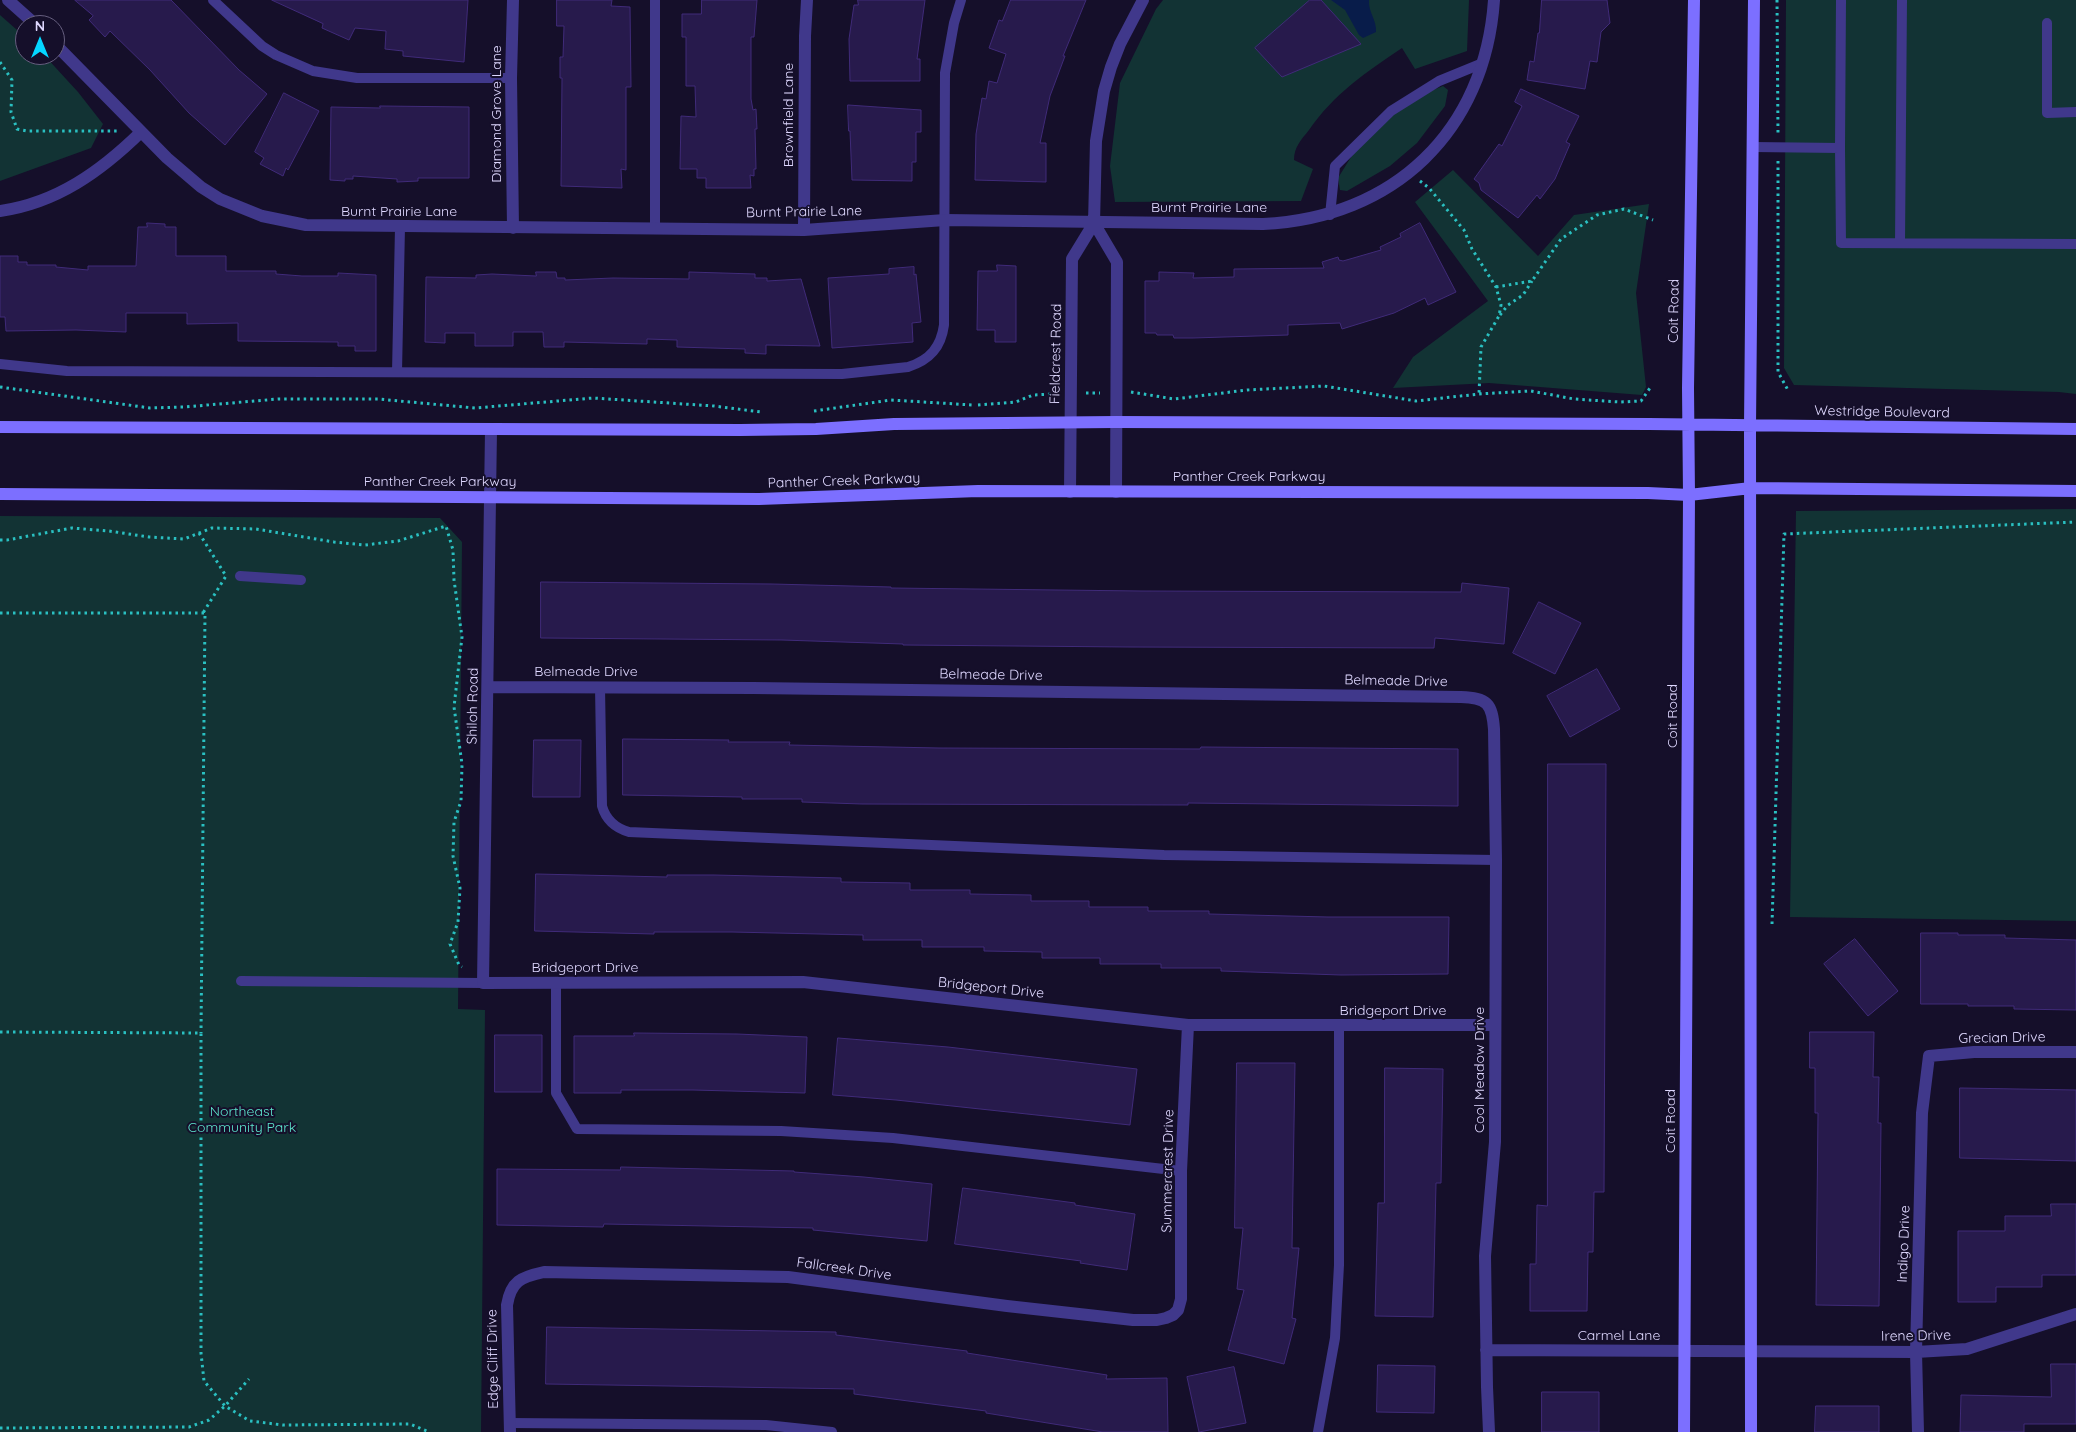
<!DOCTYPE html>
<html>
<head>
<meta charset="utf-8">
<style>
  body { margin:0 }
  #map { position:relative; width:2076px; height:1432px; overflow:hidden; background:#150f2a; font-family:Quicksand,sans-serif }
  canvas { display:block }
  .north { position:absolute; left:15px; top:15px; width:50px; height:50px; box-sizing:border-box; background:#150f2a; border:1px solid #665f7f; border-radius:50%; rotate:0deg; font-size:14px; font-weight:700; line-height:20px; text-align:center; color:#dfd8ff }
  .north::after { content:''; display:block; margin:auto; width:18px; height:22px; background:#04d6ff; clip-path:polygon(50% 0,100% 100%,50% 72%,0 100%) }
</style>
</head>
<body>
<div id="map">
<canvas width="2076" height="1432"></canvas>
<div class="north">N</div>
</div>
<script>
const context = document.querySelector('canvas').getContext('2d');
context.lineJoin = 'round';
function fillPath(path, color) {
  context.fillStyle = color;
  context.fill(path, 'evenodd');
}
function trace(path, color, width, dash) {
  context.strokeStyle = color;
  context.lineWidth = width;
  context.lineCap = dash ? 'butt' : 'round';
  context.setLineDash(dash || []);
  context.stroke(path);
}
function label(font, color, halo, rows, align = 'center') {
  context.font = font + ' Quicksand,sans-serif';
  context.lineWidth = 4;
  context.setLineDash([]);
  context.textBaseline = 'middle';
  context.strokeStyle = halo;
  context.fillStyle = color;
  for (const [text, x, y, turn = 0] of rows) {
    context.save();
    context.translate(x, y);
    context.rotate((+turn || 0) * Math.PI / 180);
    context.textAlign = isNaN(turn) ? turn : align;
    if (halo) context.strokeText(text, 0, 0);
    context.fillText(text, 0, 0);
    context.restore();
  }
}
fillPath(new Path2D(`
  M1163,0H1469L1467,51L1415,69L1402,48C1366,72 1334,94 1309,130C1301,140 1294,147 1294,160L1313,169L1301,201L1115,202L1110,166L1120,83L1156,9Z
  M1786,0H2076V394L2059,392L1794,385L1784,368Z
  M0,15L25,37V55H44L78,92L103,124L91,148L0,181Z
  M1443,86L1448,90L1445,106L1417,143L1390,166L1347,191L1340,190L1338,178L1356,149L1388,117L1421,95Z
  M1453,170L1538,256L1574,215L1649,204L1636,293L1646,387L1642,395L1489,383L1393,388L1413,357L1488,301L1415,202Z
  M2076,509V921L1790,917L1796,511Z
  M0,516L440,518L462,542L458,1009L485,1010L481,1432H0Z`), '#123334');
fillPath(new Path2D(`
  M1331,0H1369C1368,12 1377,20 1376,32L1363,38L1359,35L1345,10Z`), '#081c4a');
const building = new Path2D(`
  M75,0H171L239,70L267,94L225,145L189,113L150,70L110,31L105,37L89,20L93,16Z
  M272,0H468L464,62L403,56V51L385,49L386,31L355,28L349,40L322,28L323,24Z
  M557,0H612L611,6L630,7L631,87H626V170L621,169L622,188L561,186L562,78H560V57H563L564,26H557Z
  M702,0H757L754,37H751V99L753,110L756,109L757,129H755L756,169H754V176L750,175L751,188H706V178H697V169H680L681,116L696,117L695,86H686V37H682V14H701Z
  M858,0H925L917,59H920V81H850L849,39L854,5H858Z
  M1011,0H1086L1063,56H1065L1050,96L1040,143H1046V182L975,180L976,134L982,98L986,99L989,81L997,83L1006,54L989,48L999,20L1002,21Z
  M1310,0H1321L1361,44L1282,77L1255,48Z
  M1542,0H1607L1610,23L1601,32L1597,62L1590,61L1585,89L1527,80L1530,61L1534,62L1538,33H1539Z
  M1521,89L1579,116L1566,142L1570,144L1555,179L1540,199L1537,195L1518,218L1481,190L1479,183L1474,179L1499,144L1502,146L1522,106L1515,102Z
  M284,93L319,111L288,170L286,168L283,176L260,164L264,158L255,152Z
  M848,105L921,110V132H916V162H912V181L852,180L850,131H849Z
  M380,106L469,107V178H418V181L397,182V179L353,176V179H345V181L330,180L331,107L380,108Z
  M147,223L165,224V227H176V256H226V271H276V274L302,276H338V273L376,275V351H355V346H338V342L238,341V323L187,324V313H126V332L76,330L6,331L5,317H0V256H18V262H27V265H56V267L88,270V266H136L138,227H147Z
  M1420,223L1456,292L1428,305L1425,298L1394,313L1342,329L1340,323L1288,325V335L1193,338H1174L1173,335H1157L1156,333H1145V281H1159V272L1194,273L1193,278L1234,277V269L1324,268L1322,262L1338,257L1339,260L1343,261L1381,250L1380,247L1401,237L1400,234Z
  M997,265L1016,266V342H995V330H977L978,271H997Z
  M914,267V275L916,274L921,322L912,323L913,342L832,348L828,278L889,274V269Z
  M536,272H556L557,278H565V280L613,278L689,279V272L755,274V278H767V281L801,279L820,346L766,345V354L745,353V349L677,347V340L647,339V344L564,342V347H544L543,332H513V346H475V333H445V343L425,342L426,277L476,278V275L492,274L536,276Z
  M541,582L772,584L891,587V588L1141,591L1461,592L1462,583L1509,588L1504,644L1435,638L1434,648L1129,647L903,645V644L782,640L541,638Z
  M1539,602L1581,623L1555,674L1513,653Z
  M1597,669L1620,709L1570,737L1547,696Z
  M623,739L729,740L728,742H790L789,745L939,748L1200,749L1201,747L1458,749V806L1188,803V805L862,804L802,802V799H742V797L623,795Z
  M534,740H581L580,797H533Z
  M1548,764H1606L1604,1192H1594L1593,1252H1588L1587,1311H1530V1264H1536L1537,1205L1547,1206Z
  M536,874L667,877V875H714L841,878V882L910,883V890H970V894L1031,895V901H1089V907H1148V911H1209V914L1328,917H1449L1448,974L1341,975L1221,971V968H1161V964H1100V958H1042V952L984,951V947H922V940H863V935L732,932H654V934L535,931Z
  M1921,933H1958V935H2005V938L2076,940V1010L2014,1009V1006H1968V1004H1921Z
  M1855,939L1898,991L1868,1016L1824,964Z
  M1810,1032H1874L1873,1077H1879L1878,1123H1881L1879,1306L1816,1305L1818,1113H1815V1068H1810Z
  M634,1033L737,1034L807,1037L805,1093L693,1090H621V1093H574V1036H634Z
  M495,1035H542V1092H495Z
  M838,1038L948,1047L1137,1069L1130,1125L896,1100L833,1095Z
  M1237,1063H1295L1292,1248H1299L1292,1318L1296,1319L1284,1364L1228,1350L1244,1290L1237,1289L1243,1228H1235Z
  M1385,1068L1443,1069L1441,1183H1436L1433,1317L1375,1316L1378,1203H1384Z
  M1960,1088L2076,1090V1161L1960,1158Z
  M621,1167L794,1171V1172L864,1177L932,1184L927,1241L813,1230V1228L604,1224L603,1227L497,1225V1169L620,1170Z
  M963,1188L1075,1203V1205L1135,1214L1127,1270L1080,1263L1081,1261L955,1244Z
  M2051,1204H2076V1275H2042V1287H1996V1302H1958V1231H2005V1216H2051Z
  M547,1327L836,1332V1335L967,1351V1353L1107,1375L1106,1379L1167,1378L1168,1432H1103L986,1413V1411L854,1394V1389L546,1384Z
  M2051,1364H2076V1424H2024V1432H1960L1961,1395L2051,1397Z
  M1378,1365L1435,1366L1434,1413L1377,1412Z
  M1234,1367L1246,1423L1199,1432L1187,1377Z
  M1542,1392H1599V1432H1542Z
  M1816,1406H1879V1432H1815Z`);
fillPath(building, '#271a4c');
trace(building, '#402b79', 1);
trace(new Path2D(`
  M1777,0L1778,134
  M0,62L12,80L11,112L17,129L27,131H119
  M1778,161V372L1789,392
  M1420,181L1429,188L1464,230L1472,249L1496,287L1501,305L1499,316L1481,347L1479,394
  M1496,287L1532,281L1561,239L1597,215L1624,209L1653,220
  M1500,315L1508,305L1523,295L1532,281
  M0,387L150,408L184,407L278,399H378L475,408L593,398L714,406L761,412
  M1131,392L1174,399L1247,390L1324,386L1416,401L1479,394L1531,391L1574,399L1620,402L1641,401L1650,388
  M1086,393H1100
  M978,405L1016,402L1033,395L1055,394
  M814,411L891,400L972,405
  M199,533L226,576L203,613
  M0,540H7L72,528L109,531L149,537L184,539L212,528L256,529L334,542L365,545L398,541L446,526L453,550L454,580L462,637L454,707L462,764L461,801L454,822L453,856L460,888L458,922L450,944L459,965L462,967
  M0,613H205L201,1033
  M1772,924L1784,534L2076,522
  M0,1032L201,1033V1353L204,1381L225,1406L250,1421L283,1425L410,1424L429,1432
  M0,1428L189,1427L209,1420L225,1406L249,1379`), '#2ac0c1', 3, [2.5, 4]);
trace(new Path2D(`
  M213,0L262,46L276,55L313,71L357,78H511
  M655,0V228
  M2047,23V113L2076,112
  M1753,147L1840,148L1841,0
  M1840,148L1841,243L2076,244
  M1330,215L1335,166L1391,111L1439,81L1483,63
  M1900,243L1902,0
  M0,364L67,371L842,374L908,367C930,360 941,347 944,325L945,73L954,23L961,0
  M397,372L400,227
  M240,576L301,580
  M600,687L602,806C606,820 615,828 629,832L1164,855L1496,860
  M241,981L483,983
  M556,983V1093L577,1129L781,1131L893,1138L1181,1171
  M510,1423L766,1425L832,1432
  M1318,1432L1335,1338L1339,1265V1026`), '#40388b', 10);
trace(new Path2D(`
  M8,0L36,25
  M513,0L511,78L513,228
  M55,44L167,158L201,187L220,199L262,216L306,225L804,230L945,220L1263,224C1394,218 1485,131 1494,0
  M0,211C57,203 101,171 141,132
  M804,230L805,36L807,0
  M491,430L483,983L803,982L1188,1025H1495
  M1070,492L1072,259L1094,223
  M1116,492L1117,262L1094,223L1096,141L1104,91L1111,67L1120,44L1143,0
  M488,687L753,688L1461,697C1487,698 1492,703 1494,729L1496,860L1495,1142L1485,1256L1487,1387L1489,1432
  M1486,1350L1916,1352L1967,1349L2076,1314
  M510,1432L507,1305C511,1281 521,1277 544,1272L788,1277L1007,1306L1133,1320H1157L1166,1318L1173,1315L1178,1310L1181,1299V1171L1188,1025
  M1918,1432L1916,1352L1922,1113L1929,1056L1974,1052H2076`), '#40388b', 12);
trace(new Path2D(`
  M0,427L740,430L816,429L894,424L1116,422L1649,424L2076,429
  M0,494L759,499L978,491L1648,493L1689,495L1751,488L2076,491
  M1684,1432L1689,495L1688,388L1694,0
  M1751,1432L1750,426L1754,0`), '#7c6fff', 12);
label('14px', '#dfd8ff', '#150f2a', [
  ["Diamond Grove Lane",497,114,-90],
  ["Brownfield Lane",789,115,-90],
  ["Burnt Prairie Lane",1209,208],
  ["Burnt Prairie Lane",399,212],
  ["Burnt Prairie Lane",804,212,-1],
  ["Coit Road",1674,311,-89],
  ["Fieldcrest Road",1056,354,-89],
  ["Westridge Boulevard",1882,412,1],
  ["Panther Creek Parkway",1249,477],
  ["Panther Creek Parkway",844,481,-2],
  ["Panther Creek Parkway",440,482],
  ["Belmeade Drive",586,672],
  ["Belmeade Drive",991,675,1],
  ["Belmeade Drive",1396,681,1],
  ["Shiloh Road",473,706,-89],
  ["Coit Road",1673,716,-90],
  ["Bridgeport Drive",585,968],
  ["Bridgeport Drive",991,988,6],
  ["Bridgeport Drive",1393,1011],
  ["Grecian Drive",2002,1038,-1],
  ["Cool Meadow Drive",1480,1070,-90],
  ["Coit Road",1671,1121,-90],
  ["Summercrest Drive",1168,1171,-89],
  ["Indigo Drive",1904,1244,-88],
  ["Fallcreek Drive",844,1269,8],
  ["Carmel Lane",1619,1336],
  ["Irene Drive",1916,1336,-1],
  ["Edge Cliff Drive",493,1359,-91]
]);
label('14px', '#5de6cd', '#150f2a', [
  ["Northeast",242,1112],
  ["Community Park",242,1128]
]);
</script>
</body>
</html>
